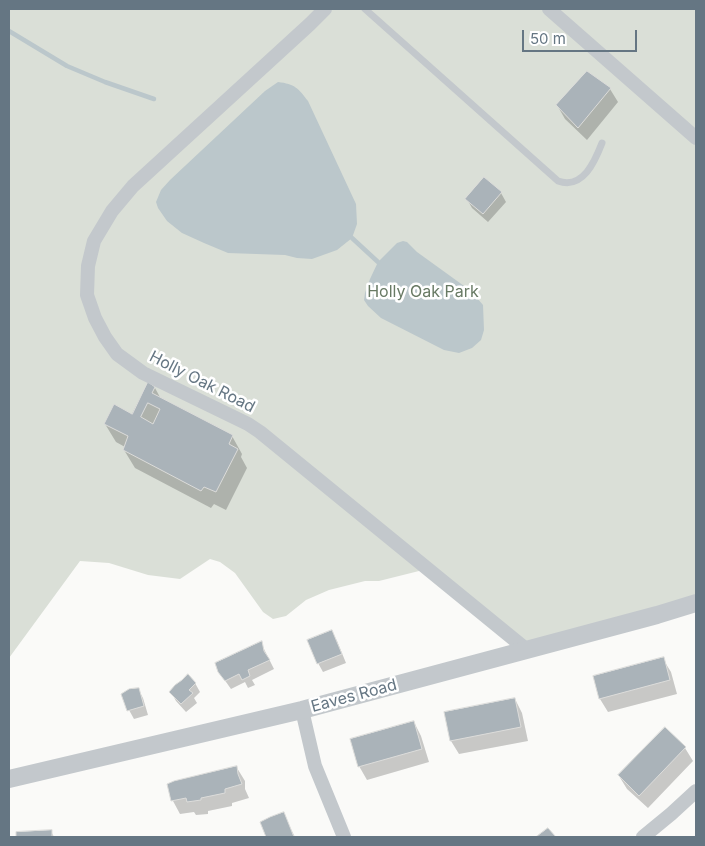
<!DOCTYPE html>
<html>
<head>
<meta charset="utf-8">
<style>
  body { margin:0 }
  #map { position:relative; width:705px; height:846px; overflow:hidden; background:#fafaf8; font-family:Inter,sans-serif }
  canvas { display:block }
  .frame { position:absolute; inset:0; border:10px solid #657683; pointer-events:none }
  .scale { position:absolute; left:522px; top:30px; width:115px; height:22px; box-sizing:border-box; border:2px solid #657683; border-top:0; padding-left:6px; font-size:15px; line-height:18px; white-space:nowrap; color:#657683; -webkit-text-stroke:4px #fff; paint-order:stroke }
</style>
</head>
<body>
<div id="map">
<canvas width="705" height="846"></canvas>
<div class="frame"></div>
<div class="scale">50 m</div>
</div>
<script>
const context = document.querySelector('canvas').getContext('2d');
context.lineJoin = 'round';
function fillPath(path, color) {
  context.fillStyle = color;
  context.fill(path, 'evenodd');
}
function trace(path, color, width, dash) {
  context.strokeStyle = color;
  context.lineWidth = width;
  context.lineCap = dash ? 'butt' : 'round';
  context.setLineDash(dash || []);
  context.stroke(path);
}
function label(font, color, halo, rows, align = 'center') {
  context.font = font + ' Inter,sans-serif';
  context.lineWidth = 5;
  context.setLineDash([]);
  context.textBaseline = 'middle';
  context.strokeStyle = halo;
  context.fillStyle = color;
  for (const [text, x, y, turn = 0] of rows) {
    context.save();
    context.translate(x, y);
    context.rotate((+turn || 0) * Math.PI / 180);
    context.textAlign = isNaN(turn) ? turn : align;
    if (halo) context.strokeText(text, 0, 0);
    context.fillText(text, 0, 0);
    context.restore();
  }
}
fillPath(new Path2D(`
  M9,9H696V603L527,650L427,569L379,581H365L329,590L306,600L286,616L273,619L263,612L235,573L220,562L210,559L180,579L148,575L109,563L80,561L9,658Z`), '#dadfd7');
fillPath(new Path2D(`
  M278,82C295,84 298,88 308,101L356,204L357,224L352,238L337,250L312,259L297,258L285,255L228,253L204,243L182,233L167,221L158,208L156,202L161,190L170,180L265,91Z
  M403,241L407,242L417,252L471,291L483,305L484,330L481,340L472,348L459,353L444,350L381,318L368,306L364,300L365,293L370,279L378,262L397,243Z`), '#bbc7cb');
fillPath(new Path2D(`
  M610,89L618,102L587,140L565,119L557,105Z
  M501,193L506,202L488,222L472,208L467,199Z
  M155,388L161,399L232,436L242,454L241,457L247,468L226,510L214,504L211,508L135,468L124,450L125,447L116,442L105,424L132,415Z
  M332,632L337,641L346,663L323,672L318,663Z
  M261,643L274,669L252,680L255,685L248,688L245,682L231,689L219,672Z
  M663,659L671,672L677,694L608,712L600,699L594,677Z
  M195,683L200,692L194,698L197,703L186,712L176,701L171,692Z
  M138,689L143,698L148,715L134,719L129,710Z
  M515,699L522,713L528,741L459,754L451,741Z
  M414,722L421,736L429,762L367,780L359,766Z
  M685,748L693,761L648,808L627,789L619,776Z
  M237,768L245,781V789L249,798L232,803V806L208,811V814L196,815L194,812L180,814L173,801L168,785Z
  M283,814L295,837H267L261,823Z
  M51,831L54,837H18L17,833Z`), '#0003');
trace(new Path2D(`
  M9,31L67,66L105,82L154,99
  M352,238L378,262`), '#bbc7cb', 4.5);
const building = new Path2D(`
  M587,71L611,88L578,128L556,105Z
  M484,177L502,192L483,214L465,199Z
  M148,382L155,387L152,393L233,435L229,444L238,449L216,492L204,487L201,491L123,450L128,436L104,424L114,404L132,414ZM148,403L160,409L153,424L141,417Z
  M332,630L342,654L317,664L307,640Z
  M262,641L264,651L270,660L248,670L250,676L242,680L239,674L225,681L218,672L215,663Z
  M664,657L670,680L599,699L593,676Z
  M188,674L196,683L189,690L193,693L181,704L169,692L175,685L182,680Z
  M139,688L144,706L127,711L121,694L129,689Z
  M515,698L521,727L450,741L444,712Z
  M414,721L422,749L358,767L350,739Z
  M665,727L686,747L639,796L618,775Z
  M237,766L238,774L242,784L225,789V793L201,798V800L187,802L186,798L171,801L167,784L174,781Z
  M284,812L294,837H265H266L260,822L270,817Z
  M548,828L556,837H536Z
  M52,830V837H16V832Z`);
fillPath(building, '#aab3b9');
trace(building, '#dcdcda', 1);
trace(new Path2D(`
  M365,9L558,181C583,190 595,161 602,143`), '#c3c8cc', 7);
trace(new Path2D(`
  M325,9L310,24L133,186L112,211L94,241L88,266L87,295L95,318L105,337L117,354L143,373L248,424L260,432L527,650
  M549,9L696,138
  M302,710L315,766L344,837
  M643,837L671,814L696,791`), '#c3c8cc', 14);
trace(new Path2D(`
  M9,779L302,710L657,615L696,603`), '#c3c8cc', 18);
label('16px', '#687a64', '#fff', [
  ["Holly Oak Park",423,292]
]);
label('16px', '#657683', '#fff', [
  ["Holly Oak Road",202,382,27],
  ["Eaves Road",354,696,-15]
]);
</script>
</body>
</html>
